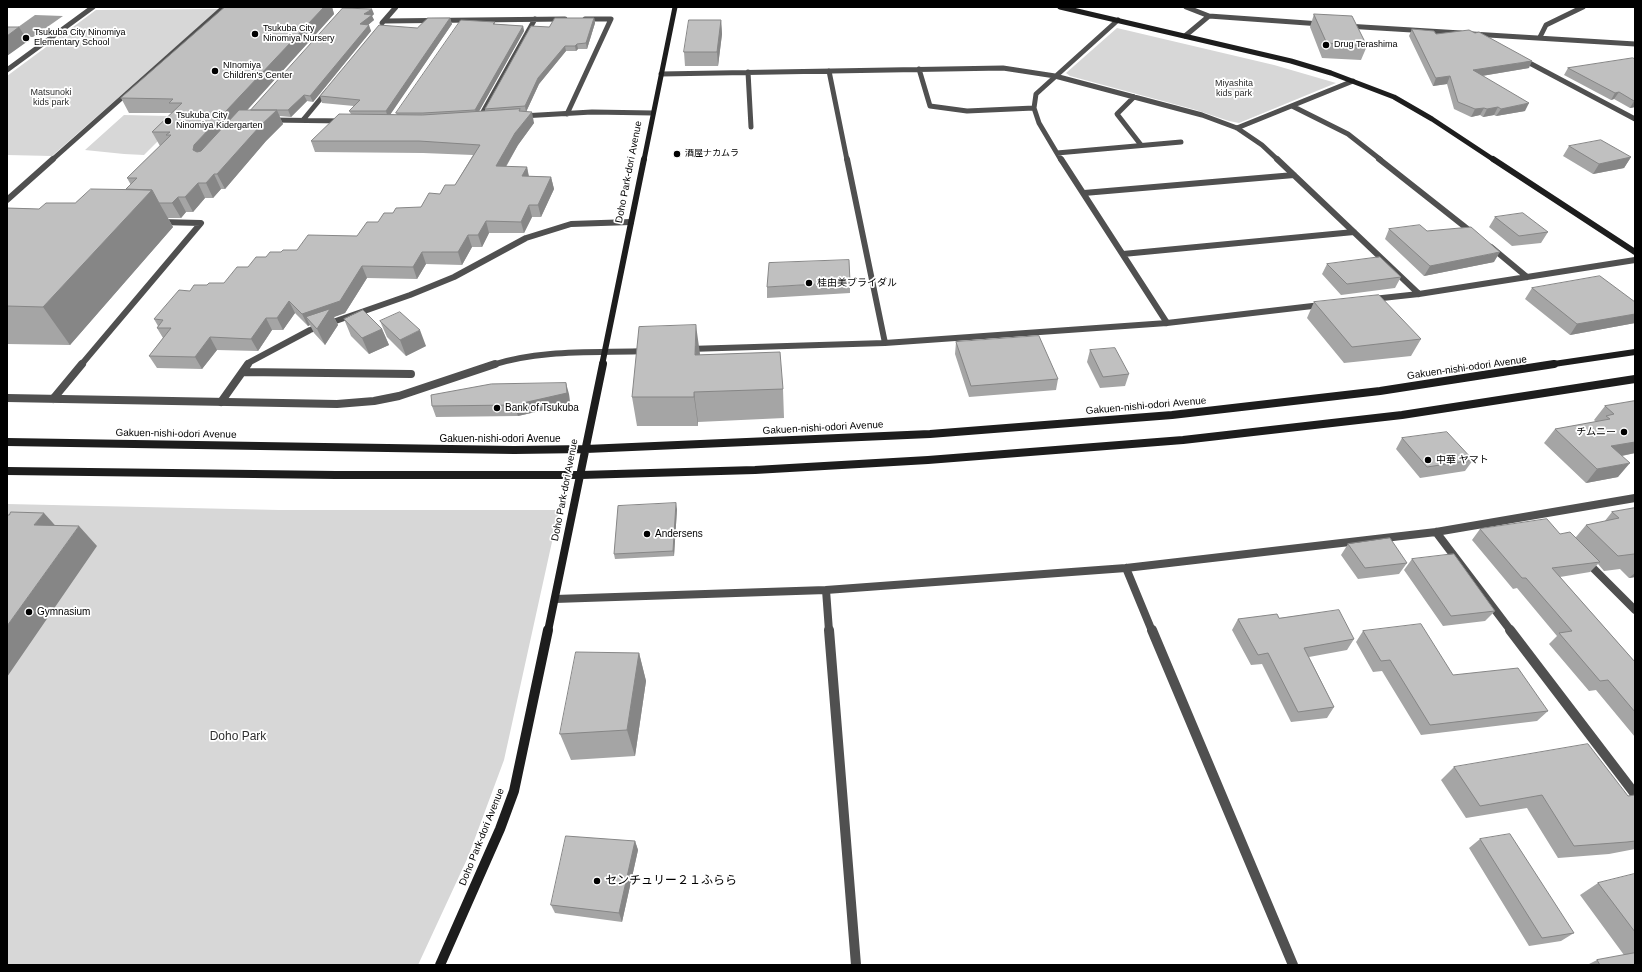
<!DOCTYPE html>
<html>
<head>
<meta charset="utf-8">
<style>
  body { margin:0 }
  #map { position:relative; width:1642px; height:972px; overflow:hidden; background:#fff; font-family:Arial,sans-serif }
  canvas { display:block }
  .frame { position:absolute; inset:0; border:8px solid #000; pointer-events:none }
</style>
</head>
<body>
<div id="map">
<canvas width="1642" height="972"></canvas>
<div class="frame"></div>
</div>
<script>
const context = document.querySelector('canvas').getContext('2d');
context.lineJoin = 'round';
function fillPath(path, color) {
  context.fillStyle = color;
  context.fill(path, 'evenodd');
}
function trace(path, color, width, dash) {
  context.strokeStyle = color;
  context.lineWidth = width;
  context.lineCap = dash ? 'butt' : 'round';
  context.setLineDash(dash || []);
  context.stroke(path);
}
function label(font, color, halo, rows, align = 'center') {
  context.font = font + ' Arial,"Noto Sans JP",sans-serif';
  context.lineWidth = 3.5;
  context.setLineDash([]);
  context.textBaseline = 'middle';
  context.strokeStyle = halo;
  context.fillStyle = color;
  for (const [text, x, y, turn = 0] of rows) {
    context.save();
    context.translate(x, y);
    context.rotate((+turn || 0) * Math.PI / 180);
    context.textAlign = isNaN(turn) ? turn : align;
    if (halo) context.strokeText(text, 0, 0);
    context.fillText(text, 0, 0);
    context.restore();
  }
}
fillPath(new Path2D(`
  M219,9L52,156L7,155V76L96,10Z
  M1117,28L1274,65L1336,83L1239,123L1229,121L1196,110L1070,76L1066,73Z
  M124,115L168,116L180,119L144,155L124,154L85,150Z
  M7,504L279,510H559L504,760L468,857L418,965H7Z`), '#d7d7d7');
fillPath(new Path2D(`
  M35,15L63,16L33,37H7V35Z`), '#9e9e9e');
trace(new Path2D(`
  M247,365L250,362L310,330L410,295L454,277L526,238L571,224L631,222`), '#505050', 6);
trace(new Path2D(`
  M243,372L411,374
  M221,402L248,364`), '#505050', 8);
trace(new Path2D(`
  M1186,7L1209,16
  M384,21L565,19
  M382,23L396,7
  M1346,26L1461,33
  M1472,34L1635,44
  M1185,36L1209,16L1321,24
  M1540,37L1546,25L1583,7
  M1522,59L1635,119
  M919,69L930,106L967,111L1034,108
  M7,70L93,7
  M829,71L847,160
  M748,72L751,127
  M661,74L1003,68L1055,76L1202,115L1237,128L1262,145L1278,160
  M1134,97L1117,114L1141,145
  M1292,106L1348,134L1381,160
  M567,114L611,19H585
  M522,116L592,112L653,113
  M479,119L535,19
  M271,120L343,121
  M303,120L327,91
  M1237,128L1353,81
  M1057,153L1181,142
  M52,160L224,7
  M1061,160L1039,123L1034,108L1036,94L1118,20`), '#505050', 5);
trace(new Path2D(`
  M847,159L885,343
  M1061,159L1167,323
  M1277,159L1419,294
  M1379,159L1474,234
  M1084,193L1294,175
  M7,200L53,159
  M1491,247L1527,277
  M1123,254L1354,232
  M1373,299L1419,294L1635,260
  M689,349L885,343L1167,323L1321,305
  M81,365L201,223L160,222
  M492,365C541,349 596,353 647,351`), '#505050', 6);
trace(new Path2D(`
  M7,398L337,404L374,401L399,396L495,364
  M53,399L82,364
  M1436,532L1511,631
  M1586,561L1635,610
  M1126,568L1152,631
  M826,590L829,631
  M555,599L826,590L1126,568L1436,532L1635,498`), '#505050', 8);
trace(new Path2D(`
  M829,630L856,965
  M1152,630L1293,965
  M1510,630L1635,794`), '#505050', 10);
trace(new Path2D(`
  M1060,7L1291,61L1331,73L1394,97L1432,119L1494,160
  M644,160L675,7`), '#1d1d1d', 5);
trace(new Path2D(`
  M1493,159L1635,252
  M602,365L644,159
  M1547,365L1635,352`), '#1d1d1d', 6);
trace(new Path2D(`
  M7,442L514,450L586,449L930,434L1172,415L1380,391L1554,364
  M7,471L336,475H581L755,470L928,460L1183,440L1402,415L1635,379
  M548,631L603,364`), '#1d1d1d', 8);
trace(new Path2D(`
  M440,965L500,829L514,791L548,630`), '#1d1d1d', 10);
fillPath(new Path2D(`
  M225,7H332L334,14L247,110H251L343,8L374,14L372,16L374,20L368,25L371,31L313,102L307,101L291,117L279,116L283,124L266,141L225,189H221L213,198H205L193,212H186L181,218H168L173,227L70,345L7,344V208L39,209L75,203L126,189L131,185L127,178L160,146L152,132L172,113H129L121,98Z
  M1314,14L1367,46L1361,60L1322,58L1310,27Z
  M450,18L452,24L390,114L397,115L396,113L495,22V24L523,26L524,31L479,111H485V109L549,27L594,18L595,23L587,49H578L576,51H566L539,84L526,112L534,123L518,145L506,167H527L529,176L551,177L554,189L541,217H532L524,233H489L482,247H472L462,265L426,264L417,279L367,278L345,313L334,317L338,325L325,345L314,333L310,325L308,326L295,313L283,330H272L258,351L217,350L202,369L157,368L149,356L163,338L157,328L158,326L154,319L190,291L207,285L224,283L248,267L266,257L281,252L297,250L357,236L378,222L393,213L421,207L440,194L455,185L473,155L423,153L315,152L311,141L351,114L349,111L354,106L322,103L320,96L417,28Z
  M721,20L722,34L718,66H685L684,52Z
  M1412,29L1436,34L1529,68L1482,76L1525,111L1496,116L1494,115L1483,117L1480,115L1471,117L1454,109L1447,84L1433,86L1409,36Z
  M1635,59V107L1630,108L1614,99L1611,100L1564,75L1568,68Z
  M1569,146L1631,157L1624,168L1593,174L1563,156Z
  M1495,217L1548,232L1541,243L1512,246L1489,227Z
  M1389,229L1427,231L1494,262L1424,276L1385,239Z
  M1327,264L1401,277L1395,288L1341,295L1322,274Z
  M850,282V293L767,298V287Z
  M1532,288L1635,302V323L1570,335L1525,299Z
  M1314,302L1421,339L1411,356L1344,363L1307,318Z
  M344,319L382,329L389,345L369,354L351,336Z
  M380,321L426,346L406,356L387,337Z
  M956,342L1058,379L1056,390L969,397L955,354Z
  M1090,350L1129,374L1125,386L1100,388L1087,362Z
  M700,355L783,389L784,418L698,422V426H637L632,397Z
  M569,394L570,404L518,416L436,417L432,406Z
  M1635,401V453L1622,456L1618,477L1586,483L1544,443L1555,429L1596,422L1594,420L1605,406Z
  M1402,438L1473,460L1465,471L1420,478L1396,449Z
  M1635,507V577L1629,578L1620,569L1604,571L1598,564L1590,572L1560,577L1635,662V737L1596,690L1589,691L1549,644L1557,636L1517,588L1513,589L1472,540L1480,529L1560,534L1576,537L1586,525L1604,522L1612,512L1634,508Z
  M677,509L674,556L615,559L614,554Z
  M1348,544L1407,563L1399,574L1358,579L1341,555Z
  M1412,559L1495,611L1485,621L1443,626L1404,570Z
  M1279,618L1354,639L1347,650L1309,657L1334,707L1327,718L1291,722L1262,664L1251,665L1232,630L1238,619Z
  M1363,631L1453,675L1548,711L1537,721L1421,735L1382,671L1373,672L1356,642Z
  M639,653L646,681L635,756L571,760L560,734Z
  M1454,767L1628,796L1635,795V849L1609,854L1558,858L1527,808L1466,818L1441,780Z
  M1480,839L1574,933L1561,941L1529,946L1469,848Z
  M635,841L638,850L622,922L555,913L551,905Z
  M1635,875V965H1587L1597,960L1624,955L1580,895L1598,883Z`), '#a5a5a5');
fillPath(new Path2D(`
  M324,7H332L334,14L202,160L193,150L194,145Z
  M372,9L374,14L372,16L374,20L362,30L360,24L364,14Z
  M450,18L452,24L388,118L386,111Z
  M594,18L595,23L587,49L586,43Z
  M721,20L722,34L718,66L717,52Z
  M369,25L371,31L313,102L310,96Z
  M523,26L524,31L477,115L475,110Z
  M19,27L28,41L7,56V36Z
  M577,44L578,49L576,51L575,46Z
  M565,46L566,51L539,84L526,112L525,106L538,78Z
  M1532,61L1529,68L1469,78L1473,70Z
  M1450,76L1447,84L1433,86L1436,78Z
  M1619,92L1614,99L1611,100L1615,93Z
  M304,95L307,101L291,117L288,110Z
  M1634,101H1635V107L1630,108Z
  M1529,103L1525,111L1496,116L1501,109Z
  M1498,107L1494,115L1483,117L1487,109Z
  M1484,108L1480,115L1471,117L1475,109Z
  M277,110L283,124L266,141L225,189L217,174L260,126Z
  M532,112L534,123L518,145L499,178L496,166L515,133Z
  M1631,157L1624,168L1593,174L1599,164Z
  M527,167L529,179L522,176Z
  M214,174L221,189L213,198L206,183Z
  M551,177L554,189L541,217L538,205Z
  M198,183L205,198L193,212L185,197Z
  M152,190L173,227L70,345L43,307Z
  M178,197L186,212L181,218L172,203Z
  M529,205L532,217L524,233L521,222Z
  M486,221L489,233L482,247L478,235Z
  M468,235L472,247L462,265L458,252Z
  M422,252L426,264L417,279L413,267Z
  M1500,252L1494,262L1424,276L1430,266Z
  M362,266L367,278L345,313L334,317L338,325L325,345L317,329L306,317L310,325L308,326L302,314Z
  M289,301L295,313L283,330L277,318Z
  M1635,314V323L1570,335L1577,324Z
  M266,318L272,330L258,351L251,339Z
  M696,325L700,354L699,384L695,355Z
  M382,329L389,345L369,354L362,338Z
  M420,330L426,346L406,356L400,340Z
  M210,337L217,350L202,369L195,357Z
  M566,383L569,394L570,404L518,416L514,405Z
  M694,392L698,422V426L694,397Z
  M1635,442V453L1600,460L1611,446Z
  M1630,463L1618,477L1586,483L1597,469Z
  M676,503L677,509L674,556L673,551Z
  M44,513L62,533L34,525Z
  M79,526L97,546L7,677V626Z
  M1635,573V577L1629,578Z
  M639,653L646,681L635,756L627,730Z
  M635,841L638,850L622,922L619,913Z`), '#868686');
const building = new Path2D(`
  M225,7H324L194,145L193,150L197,152L201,151L239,110H277L260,126L217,174H214L206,183H198L185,197H178L172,203H159L152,190L126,189L137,178H127L171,135H166L170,132H152L182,103H169L173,99L121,98Z
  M343,8L372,9L364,14L372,15L360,24L369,25L310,96L304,95L288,110H251Z
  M1314,14L1352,16L1367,46L1327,43Z
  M428,18H450L386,111H349L360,100L320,96L379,25L417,28Z
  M555,18H594L586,43L577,44L575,46H565L538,78L525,106L485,109L531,26L549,27Z
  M461,20L495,22L493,24L523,26L475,110L423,113H396Z
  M689,20H721L717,52H684Z
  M7,27H19L7,36Z
  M1412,29L1434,31L1436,34L1469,30L1475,33L1479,32L1532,61L1473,70L1529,103L1501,109L1498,107L1487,109L1484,108L1475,109L1458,102L1450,76L1436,78Z
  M1633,58L1635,59V101H1634L1619,92L1615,93L1568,68Z
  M520,109L519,111L532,112L515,133L496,166L527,167L522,176L551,177L538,205H529L521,222L486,221L478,235H468L458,252H422L413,267L362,266L340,301L302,314L289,301L277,318H266L251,339L210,337L195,357L149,356L171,328H157L163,320L154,319L179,290L190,291L194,285H207L209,283H224L237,267H248L256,257H266L270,252H281L283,250H297L308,235L357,236L367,222H378L384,213H393L396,208L421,207L429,193L440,194L445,185H455L480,145L419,141H311L339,114L422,115Z
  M1601,140L1631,157L1599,164L1569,146Z
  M91,189L152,190L43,307L7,306V208L39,209L46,203H75Z
  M1523,213L1548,232L1519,236L1495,217Z
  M1420,225L1427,231L1471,227L1500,252L1430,266L1389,229Z
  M1380,257L1401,277L1347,284L1327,264Z
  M849,260L850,282L767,287L769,263Z
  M1600,276L1635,302V314L1577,324L1532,288Z
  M1379,295L1421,339L1352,347L1314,302Z
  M330,309L317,329L306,317Z
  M363,310L382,329L362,338L344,319Z
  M400,312L420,330L400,340L380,321Z
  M696,325L695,355L780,352L783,389L694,392V397H632L639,327Z
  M1039,336L1058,379L971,386L956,342Z
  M1115,348L1129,374L1103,377L1090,350Z
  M566,383L567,393L514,405L432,406L431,395L491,384Z
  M1635,401V442L1611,446L1630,463L1597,469L1555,429L1610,419L1606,416L1614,414L1605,406Z
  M1447,432L1473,460L1427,467L1402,438Z
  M676,503L673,551L614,554L618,506Z
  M1635,508V555L1634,554L1618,556L1586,525L1619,518L1612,512Z
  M11,512L44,513L34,525L79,526L7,626V515H9Z
  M1547,519L1560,534L1570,532L1600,562L1552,568L1635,662V712L1608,680L1600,681L1559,633L1572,631L1526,578H1522L1480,529Z
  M1390,538L1407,563L1365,568L1348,544Z
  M1454,554L1495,611L1451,616L1412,559Z
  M1339,610L1354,639L1304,648L1334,707L1298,712L1268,653L1258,655L1238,619L1277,614L1279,618Z
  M1421,624L1453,675L1518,668L1548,711L1430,725L1390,660L1381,661L1363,631Z
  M576,652L639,653L627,730L560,734Z
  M1588,744L1628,796L1635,795V841L1627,842L1574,846L1542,795L1480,806L1454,767Z
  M1510,834L1574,933L1542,938L1480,839Z
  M566,836L635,841L619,913L551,905Z
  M1634,874L1635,875V932L1598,883Z
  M1635,953V965H1600L1597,960Z`);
fillPath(building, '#c0c0c0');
trace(building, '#868686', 1);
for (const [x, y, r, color] of [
  [255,34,4,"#000"],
  [26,38,4,"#000"],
  [1326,45,4,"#000"],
  [215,71,4,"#000"],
  [168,121,4,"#000"],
  [677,154,4,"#000"],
  [809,283,4,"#000"],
  [497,408,4,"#000"],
  [1624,432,4,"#000"],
  [1428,460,4,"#000"],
  [647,534,4,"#000"],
  [29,612,4,"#000"],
  [597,881,4,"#000"]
]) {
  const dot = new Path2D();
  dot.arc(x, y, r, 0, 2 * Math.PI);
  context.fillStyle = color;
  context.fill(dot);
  trace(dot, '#fff', 1.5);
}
label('9px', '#000', '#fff', [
  ["Tsukuba City",263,29],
  ["Ninomiya Nursery",263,39],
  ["Tsukuba City Ninomiya",34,33],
  ["Elementary School",34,43],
  ["Drug Terashima",1334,45],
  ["NInomiya",223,66],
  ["Children's Center",223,76],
  ["Tsukuba City",176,116],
  ["Ninomiya Kidergarten",176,126],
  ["酒屋ナカムラ",685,154]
], 'left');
label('9px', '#2e2e2e', '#fff', [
  ["Miyashita",1234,84],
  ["kids park",1234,94],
  ["Matsunoki",51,93],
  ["kids park",51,103]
]);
label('10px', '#000', '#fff', [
  ["Doho Park-dori Avenue",629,172,-79],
  ["Gakuen-nishi-odori Avenue",1467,368,-8],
  ["Gakuen-nishi-odori Avenue",1146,406,-5],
  ["Gakuen-nishi-odori Avenue",823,428,-3],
  ["Gakuen-nishi-odori Avenue",176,434,1],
  ["Gakuen-nishi-odori Avenue",500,439],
  ["Doho Park-dori Avenue",565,490,-79],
  ["Doho Park-dori Avenue",482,837,-68]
]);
label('10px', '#000', '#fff', [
  ["桂由美ブライダル",817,283],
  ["Bank of Tsukuba",505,408],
  ["チムニー",1616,432,"right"],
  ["中華 ヤマト",1436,460],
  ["Andersens",655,534],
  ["Gymnasium",37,612]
], 'left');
label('12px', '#2e2e2e', '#fff', [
  ["Doho Park",238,737]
]);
label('12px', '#000', '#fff', [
  ["センチュリー２１ふらら",605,881]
], 'left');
</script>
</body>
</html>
